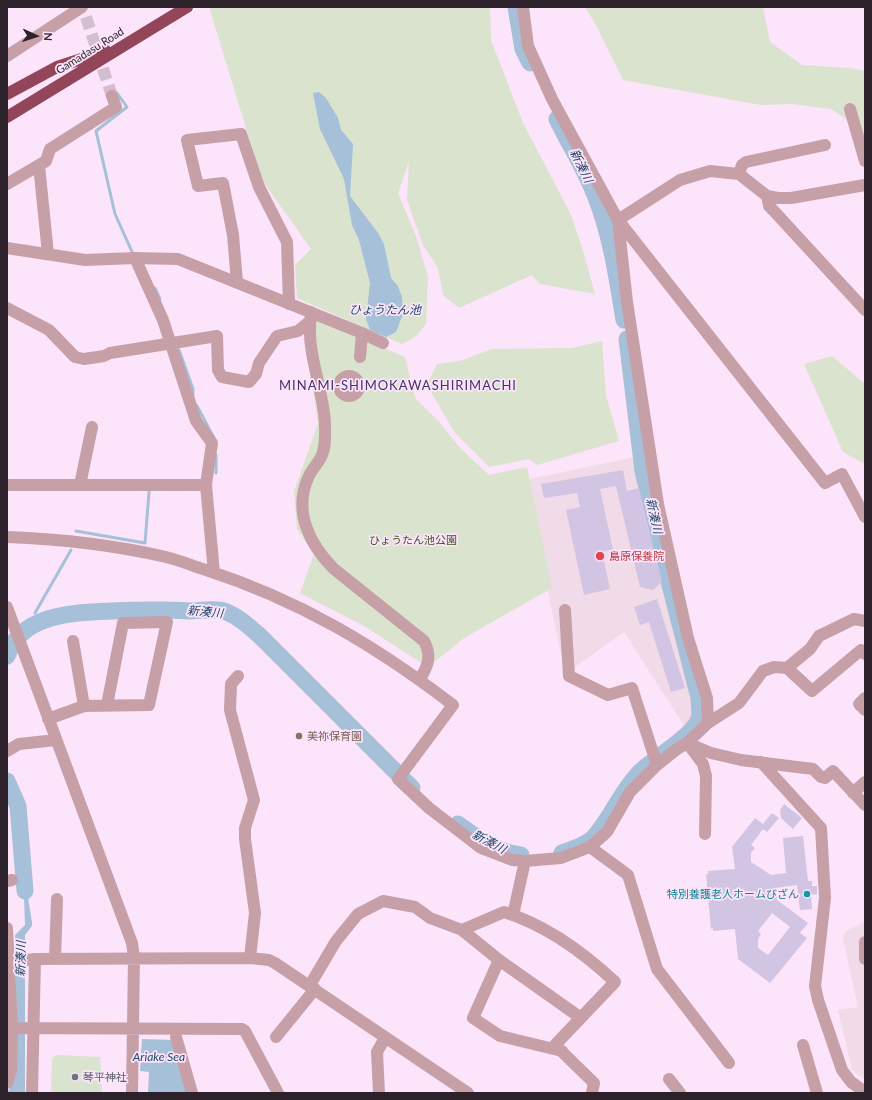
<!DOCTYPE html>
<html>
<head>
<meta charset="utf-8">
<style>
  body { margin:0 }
  #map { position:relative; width:872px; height:1100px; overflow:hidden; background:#fce4fa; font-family:Lato,sans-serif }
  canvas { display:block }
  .frame { position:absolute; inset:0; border:8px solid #2d222c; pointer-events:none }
  .north { position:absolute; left:16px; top:16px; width:40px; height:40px; -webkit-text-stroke:3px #fce4fa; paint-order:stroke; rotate:93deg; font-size:11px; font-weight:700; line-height:16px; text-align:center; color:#2d222c }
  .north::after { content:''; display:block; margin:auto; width:14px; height:18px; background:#2d222c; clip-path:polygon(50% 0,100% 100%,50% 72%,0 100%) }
</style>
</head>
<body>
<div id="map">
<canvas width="872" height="1100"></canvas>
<div class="frame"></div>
<div class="north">N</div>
</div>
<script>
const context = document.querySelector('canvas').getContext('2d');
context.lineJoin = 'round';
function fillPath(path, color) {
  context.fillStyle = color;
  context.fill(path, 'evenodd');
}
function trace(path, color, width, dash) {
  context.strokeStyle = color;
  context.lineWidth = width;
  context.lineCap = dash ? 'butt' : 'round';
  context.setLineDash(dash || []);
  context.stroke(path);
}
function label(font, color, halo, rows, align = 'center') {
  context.font = font + ' Lato,"Noto Sans JP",sans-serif';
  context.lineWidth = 3.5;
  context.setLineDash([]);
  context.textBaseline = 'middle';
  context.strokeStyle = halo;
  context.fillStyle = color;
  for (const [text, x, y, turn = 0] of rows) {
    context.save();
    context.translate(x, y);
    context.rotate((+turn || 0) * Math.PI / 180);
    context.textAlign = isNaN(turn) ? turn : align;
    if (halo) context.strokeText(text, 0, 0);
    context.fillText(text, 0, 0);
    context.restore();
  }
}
fillPath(new Path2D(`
  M635,457L695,700L694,712L685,727L624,632L565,674L525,480Z
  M865,921V1079L852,1070L838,1010L858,1007L843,939L846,931Z`), '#f2dbe8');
fillPath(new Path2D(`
  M209,7H490L491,40L523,123L571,215L584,254L595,294L540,284L532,275L459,308L443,295L438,268L423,245L407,200L409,161L398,193L417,239L428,277L426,324L415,337L402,344L297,298L295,265L311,249L262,180Z
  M585,7H763L770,42L802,65L850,68L865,71V138L855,125L831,109L792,104L761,105L623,80L597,27Z
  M311,318L405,357L415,398L438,421L461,449L489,475L527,467L552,588L464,638L428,667L364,626L300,593L314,554L297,529L294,491L318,424L312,383Z
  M602,341L606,395L619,441L537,465L529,459L489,467L455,433L427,385L437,364L460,361L492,349L572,348Z
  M832,356L865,384V464L843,452L804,364Z
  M58,1055L100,1057L102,1093H51L52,1060L53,1057Z`), '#d9e3cd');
fillPath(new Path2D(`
  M319,92L326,98L338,118L341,130L353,144L350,196L378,233L384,244L391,278L398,286L402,297L403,314L396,332L386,337L370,330L366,319L370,283L359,240L352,225L344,179L320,129L313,93Z
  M23,868L32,922V926L25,935V1093H7L13,1083L16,1074L15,935L25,925Z
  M142,1039L172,1040L190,1093H148L149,1072L140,1071Z`), '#a5c0d8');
trace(new Path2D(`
  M117,93L127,107L96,131L115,214L133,254
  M155,288L160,299
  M179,350L193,389V395
  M197,406L215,440
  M216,473V455
  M76,531L145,543L149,492
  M35,613L71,550
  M25,631L27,626`), '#a5c0d8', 3);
trace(new Path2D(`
  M516,7L523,49L530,63
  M557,119C569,144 585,169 595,195C611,235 617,277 624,320
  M7,656C22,613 74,613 111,611C137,610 162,609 188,611C199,611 214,608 224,611C238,616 250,627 261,637L412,788
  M7,781L18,806L25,891
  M458,824C477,838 498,853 521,855
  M562,853C572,849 587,845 594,837C612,817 621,791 640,772C655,757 691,738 699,719C701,713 699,705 699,698L664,562L643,471L627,339`), '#a5c0d8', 17);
fillPath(new Path2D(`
  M623,470L627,491L639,488L662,582L653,590L640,587L616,486L600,489L613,549L602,552L610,589L584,595L566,510L580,507L577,493L544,498L541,484Z
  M657,599L685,688L671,692L649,622L640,625L634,607Z
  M784,804L802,818L793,829L781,818L780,810Z
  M772,813L779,818L767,832L763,829L751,845L755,848L751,853V862L771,875L786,873L783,838L803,836L808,881H812V886H817V894L811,895L812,909L800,910L797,885L776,888L777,900L808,923L800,933L807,938L770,983L738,959L735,929L713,931V928L711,929L706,874H708V871L735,869L732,847L755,818L763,824ZM772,913L790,927L768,955L758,948V939L761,934L758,931Z`), '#d2c4e3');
trace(new Path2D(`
  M86,17L112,96`), '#d3bdd1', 12, [12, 6]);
trace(new Path2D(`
  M523,7L528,46L552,99L618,220L825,483L842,474L865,517
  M7,56L82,7
  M850,109L865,161
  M39,165L48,254
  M739,174L742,165L746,162L825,145
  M7,184L46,161L50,149L116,107L112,96
  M767,196L769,206L773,210L865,310
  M618,220L627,302L658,504L688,638L707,698L708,723
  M618,220L680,180L710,171L739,174L767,196L778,198H791L865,185
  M7,248L85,260L135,258L163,320L196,421L212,443L206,485L214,573
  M135,258L178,259L362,333L383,343
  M237,282L233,235L223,183L198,186L187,140L241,134L259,187L287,242L289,304
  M7,308L49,330L75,357L84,359L104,356L110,353L217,336L218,370L222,377L249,382L256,374L259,363L277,336L298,331L310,321
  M311,312C310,323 309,335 311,346C314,372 324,398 325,424C325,435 326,448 321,457C317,465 311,470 308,478C293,512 310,545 334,569L424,641C432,656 428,666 420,679
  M360,357L362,333
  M339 386a10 10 0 1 1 20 0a10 10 0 1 1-20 0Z
  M7,485H206
  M80,485L92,427
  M7,537C60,539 114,545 166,557C179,560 193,566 206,570C299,600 376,646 453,705L398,779L429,808L481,848L512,860L525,861L561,858L590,847L607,832L630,792L657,765L677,749L687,743L708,723L739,703L763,671L774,667L787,668L812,691L861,650L865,654
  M7,607L132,943L134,958L132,1093
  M565,610L569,676L608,695L632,688L657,765
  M787,668L810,649L819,636L854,619L865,621
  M238,676L231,684L230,710L254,800L245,828V839L255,913L250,958
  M865,698L859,704L865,710
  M84,706L149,705L167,622L123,623L107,705
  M48,719L84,706L73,641
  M687,743L711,753L741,760L813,769L821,777L825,778L833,771L865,805
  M688,744L703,764L706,776L705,834
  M7,751L19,744L56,740
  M761,762L821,828L825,898L815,986L818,1000L842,1070L851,1082L865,1092
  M853,793L865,782
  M590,847L628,875L657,969L729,1063
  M7,881L12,880
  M513,915L525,861
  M7,928L12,1028L11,1071L7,1083
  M462,930L504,912C546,925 583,952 615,982L555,1045L594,1083L592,1093
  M865,942V959
  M55,959L57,899
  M499,960L473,1018L500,1036L562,1051
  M7,962L35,959L250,958L269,960L275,963L468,1093
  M310,985L336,941L358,914L383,901L415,907L430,918L462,930L499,960L581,1018
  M7,1028L242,1029L245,1031L278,1093
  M176,1037L192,1093
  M276,1037L315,989
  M803,1045L817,1093
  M669,1079L680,1093
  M32,1093L35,959
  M379,1093L377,1052L385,1038`), '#c7a0a7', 12);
trace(new Path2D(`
  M7,94L57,67L106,51
  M7,117L187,7`), '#934659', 12);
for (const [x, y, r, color] of [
  [600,556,5,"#e0444e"],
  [299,736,4,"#8d6e63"],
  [807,894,4,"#0f9aa8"],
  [75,1077,4,"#6b7280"]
]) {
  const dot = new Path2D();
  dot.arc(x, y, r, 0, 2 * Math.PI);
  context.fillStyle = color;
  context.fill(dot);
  trace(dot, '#fce4fa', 1.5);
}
label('11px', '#2d222c', '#fce4fa', [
  ["Gamadasu Road",90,51,-32]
]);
label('11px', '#405323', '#fce4fa', [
  ["ひょうたん池公園",413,540]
]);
label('11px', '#be3a42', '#fce4fa', [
  ["島原保養院",609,556]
], 'left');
label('11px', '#785e54', '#fce4fa', [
  ["美祢保育園",307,736]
], 'left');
label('11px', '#0d838f', '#fce4fa', [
  ["特別養護老人ホームびざん",799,894]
], 'right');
label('11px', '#5b616d', '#fce4fa', [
  ["琴平神社",83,1077]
], 'left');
label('italic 12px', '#1c4769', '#fce4fa', [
  ["新湊川",581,166,64],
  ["ひょうたん池",385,310],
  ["新湊川",654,516,77],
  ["新湊川",205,612,5],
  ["新湊川",489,842,28],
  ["新湊川",21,959,-89],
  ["Ariake Sea",159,1057]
]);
context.letterSpacing = '1px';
label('13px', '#45326e', '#fce4fa', [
  ["MINAMI-SHIMOKAWASHIRIMACHI",398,386]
]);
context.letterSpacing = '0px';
</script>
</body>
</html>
